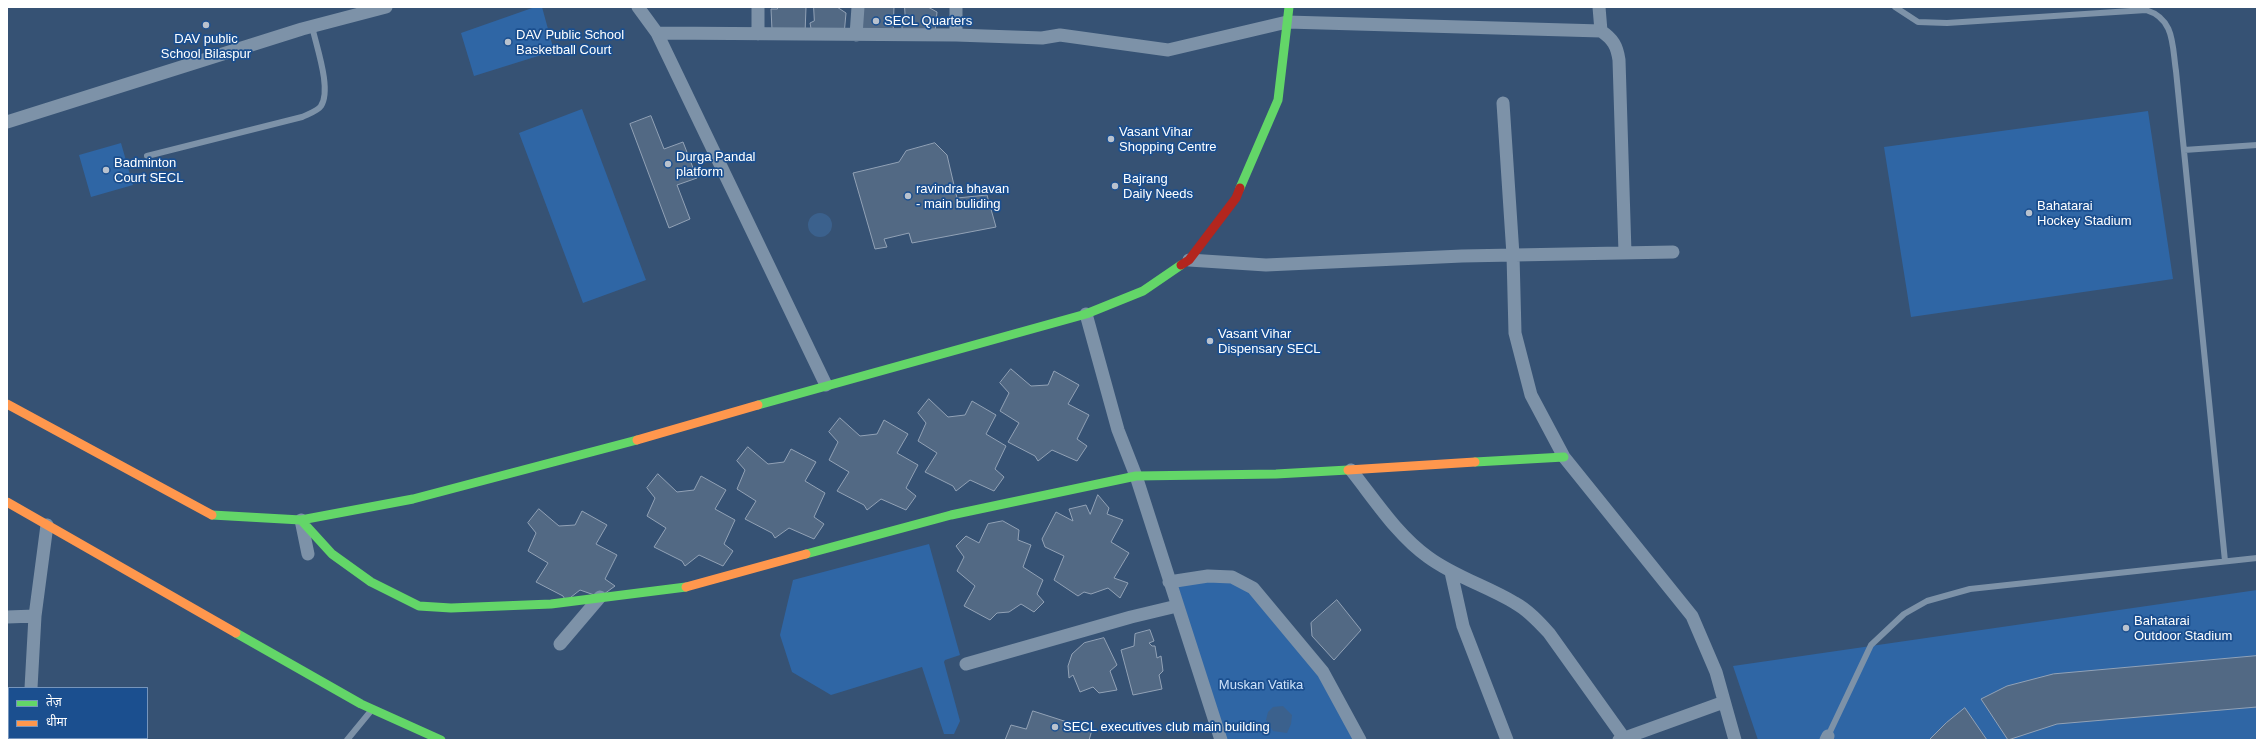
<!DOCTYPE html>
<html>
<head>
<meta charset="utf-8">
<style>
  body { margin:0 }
  #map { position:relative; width:2264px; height:747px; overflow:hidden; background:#365274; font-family:Helvetica,"Noto Sans Devanagari",sans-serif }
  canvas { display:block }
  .frame { position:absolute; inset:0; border:8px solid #fff; pointer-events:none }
  .legend { position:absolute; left:8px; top:687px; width:140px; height:52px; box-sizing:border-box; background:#1b4f8f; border:1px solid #7695bc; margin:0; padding:5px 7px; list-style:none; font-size:12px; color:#fff }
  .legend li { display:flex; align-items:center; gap:8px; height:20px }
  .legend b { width:20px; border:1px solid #7695bc }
</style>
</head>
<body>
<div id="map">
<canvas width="2264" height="747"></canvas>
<div class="frame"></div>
<ul class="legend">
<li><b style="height:5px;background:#63d668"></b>तेज़</li>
<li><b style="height:5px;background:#ff974d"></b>धीमा</li>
</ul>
</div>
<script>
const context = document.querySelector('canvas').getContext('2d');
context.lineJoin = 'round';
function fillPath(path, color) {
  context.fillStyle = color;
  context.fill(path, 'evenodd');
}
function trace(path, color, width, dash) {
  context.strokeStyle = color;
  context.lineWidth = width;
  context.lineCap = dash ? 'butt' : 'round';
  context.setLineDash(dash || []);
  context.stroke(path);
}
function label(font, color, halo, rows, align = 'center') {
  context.font = font + ' Helvetica,sans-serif';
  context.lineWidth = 3.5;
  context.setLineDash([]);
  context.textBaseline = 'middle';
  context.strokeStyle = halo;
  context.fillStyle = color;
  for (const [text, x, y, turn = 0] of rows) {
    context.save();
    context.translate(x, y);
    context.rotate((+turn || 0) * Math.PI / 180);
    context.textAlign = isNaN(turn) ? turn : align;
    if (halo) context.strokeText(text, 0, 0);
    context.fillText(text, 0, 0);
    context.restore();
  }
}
fillPath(new Path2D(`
  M535,7H542L554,51L474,76L461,33Z
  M582,109L646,280L583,303L519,133Z
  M2148,111L2173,279L1911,317L1884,147Z
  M121,143L133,185L91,197L79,155Z
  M929,544L960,655L945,660L944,662L960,721L954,734H944L922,667L831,695L792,672L780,635L793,580Z
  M1208,576L1253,588L1323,672L1360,740H1221L1169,582Z
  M2257,590V740H1758L1733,666Z`), '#2f66a5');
fillPath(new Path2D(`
  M808 225a12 12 0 1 1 24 0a12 12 0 1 1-24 0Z
  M1283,706L1292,715L1291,724L1287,733L1273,731L1266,720L1268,712L1273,707Z`), '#3b618d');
const building = new Path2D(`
  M778,7H806L805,34L772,30L771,9H777Z
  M814,7H837L846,13L844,35L812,34L810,23L814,21Z
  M865,7H894L893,34H858L859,8Z
  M905,7H928L937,12L935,33H903L901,22L905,20Z
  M651,116L664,149L683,142L697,178L677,185L690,219L669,228L630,124Z
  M935,143L947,155L957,198L987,195L996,227L912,243L909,233L884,239L887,247L875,249L853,173L899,162L906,151Z
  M1011,369L1031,386L1048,385L1054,371L1079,385L1068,404L1089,415L1077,439L1087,446L1077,461L1052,450L1038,461L1035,456L1008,442L1019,423L1000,411L1009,393L1000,383Z
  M929,399L948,417L965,415L972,401L996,415L986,434L1006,446L995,469L1004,477L994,491L970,480L956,491L953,486L925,472L937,453L918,441L926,423L918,413Z
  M840,418L860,436L877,434L884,420L908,434L897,453L918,465L906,488L916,496L906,510L881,499L867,510L864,505L837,491L849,472L829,460L838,442L829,432Z
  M748,447L768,464L784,462L791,449L816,462L805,481L825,493L814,517L824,524L814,539L789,528L775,538L772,533L745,519L756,501L737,489L745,470L737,461Z
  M658,474L677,492L694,490L701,476L726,490L715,509L735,520L724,544L733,551L723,566L699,555L685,566L682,561L654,547L666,528L647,516L655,498L647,488Z
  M1098,495L1109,508L1107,514L1123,520L1111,542L1129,553L1114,578L1128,583L1120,598L1108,588L1091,594L1084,592L1078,596L1054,580L1064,556L1045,547L1042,539L1056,512L1073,521L1069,509L1086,505L1090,514Z
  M539,509L559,526L575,525L582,511L607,525L596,544L617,555L605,579L615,586L600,597L580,590L566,601L563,596L536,582L548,563L528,551L536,533L528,523Z
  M1003,521L1019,530L1018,540L1031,545L1023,567L1043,580L1037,594L1044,602L1034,612L1021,604L1009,612L997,613L990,620L964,606L975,586L957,571L964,557L956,546L966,536L979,543L988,524Z
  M1337,600L1361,630L1334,660L1312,636L1311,623Z
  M1150,630L1154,641L1149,643L1152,646H1155L1157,658L1161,656L1163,671L1159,675L1162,689L1133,695L1121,650L1134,646L1135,634Z
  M1104,638L1117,665L1110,671L1117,690L1099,693L1093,687L1080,692L1073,675L1069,678L1068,666L1072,654L1084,643Z
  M2257,656V707L2057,724L2008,740L1981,699L2007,686L2053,674Z
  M1965,708L1987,740H1929L1946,723Z
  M1033,711L1092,730L1089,740H1005L1011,725L1026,729Z`);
fillPath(building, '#526984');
trace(building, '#92a2b6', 1);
trace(new Path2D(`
  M1895,7L1918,22L1947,23L2146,10C2175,19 2172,45 2176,71L2225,561
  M2184,150L2257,145
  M147,156L302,117C308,114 318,111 321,106C332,89 316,46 312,26
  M1828,736L1871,645L1904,614L1927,601L1970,589L2257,558
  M347,740L370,712`), '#7d92a8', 6);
trace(new Path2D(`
  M638,7L657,33L826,385
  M1599,7L1601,31
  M657,33L956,35V7
  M758,34V7
  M856,35L858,7
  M956,35L1042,38L1060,35L1168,50L1287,22L1601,31C1613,39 1617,46 1619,60L1625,253
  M1503,103L1513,255L1515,333L1531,395L1564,457L1692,616L1716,672L1735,740
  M7,122L302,29L386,7
  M1189,260L1266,265L1462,256L1673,252
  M1086,314L1118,430L1136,476L1221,740
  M1351,470C1375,500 1397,535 1428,557C1455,577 1487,586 1515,603C1528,610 1539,622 1549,633L1624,738
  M301,520L308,554
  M1451,572L1463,626L1507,740
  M1169,582L1208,576L1232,577L1253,588L1323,672L1360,740
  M7,617L35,616
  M560,644L600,597
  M966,664L1131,617L1177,606
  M31,688L35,616L47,525
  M28,740V738
  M1619,740L1724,702
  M1826,740L1828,736`), '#7d92a8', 13);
trace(new Path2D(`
  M1240,188L1278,100L1289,7
  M758,405L1086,314L1143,291L1181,265
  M1475,462L1564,457
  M212,515L301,520L413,499L637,440
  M301,520L332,554L371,582L419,606L451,608L551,604L686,587
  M806,554L951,515L1136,476L1276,474L1348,470
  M236,633L361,704L441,740`), '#63d668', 9);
trace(new Path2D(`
  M7,404L212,515
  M637,440L758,405
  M1348,470L1475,462
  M7,502L236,633
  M686,587L806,554`), '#ff974d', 9);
trace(new Path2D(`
  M1181,265L1189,260L1236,198L1240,188`), '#b3261e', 9);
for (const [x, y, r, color] of [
  [876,21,4,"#b9c2ce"],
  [206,25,4,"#b9c2ce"],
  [508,42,4,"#b9c2ce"],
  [1111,139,4,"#b9c2ce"],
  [668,164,4,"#b9c2ce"],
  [106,170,4,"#b9c2ce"],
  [1115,186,4,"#b9c2ce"],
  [908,196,4,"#b9c2ce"],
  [2029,213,4,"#b9c2ce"],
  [1210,341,4,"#b9c2ce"],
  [2126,628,4,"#b9c2ce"],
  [1055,727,4,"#b9c2ce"]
]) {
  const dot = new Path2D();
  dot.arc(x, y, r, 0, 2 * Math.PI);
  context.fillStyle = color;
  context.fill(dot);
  trace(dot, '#1b4f8f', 1.5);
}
label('13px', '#fff', '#1b4f8f', [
  ["SECL Quarters",884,21],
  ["DAV Public School",516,35],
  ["Basketball Court",516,50],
  ["DAV public",206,39,"center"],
  ["School Bilaspur",206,54,"center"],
  ["Vasant Vihar",1119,132],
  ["Shopping Centre",1119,147],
  ["Durga Pandal",676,157],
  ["platform",676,172],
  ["Badminton",114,163],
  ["Court SECL",114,178],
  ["Bajrang",1123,179],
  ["Daily Needs",1123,194],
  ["ravindra bhavan",916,189],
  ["- main buliding",916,204],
  ["Bahatarai",2037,206],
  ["Hockey Stadium",2037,221],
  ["Vasant Vihar",1218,334],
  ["Dispensary SECL",1218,349],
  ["Bahatarai",2134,621],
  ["Outdoor Stadium",2134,636],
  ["SECL executives club main building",1063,727]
], 'left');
label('13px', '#cfe3fa', '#1b4f8f', [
  ["Muskan Vatika",1261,685]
]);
</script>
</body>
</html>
